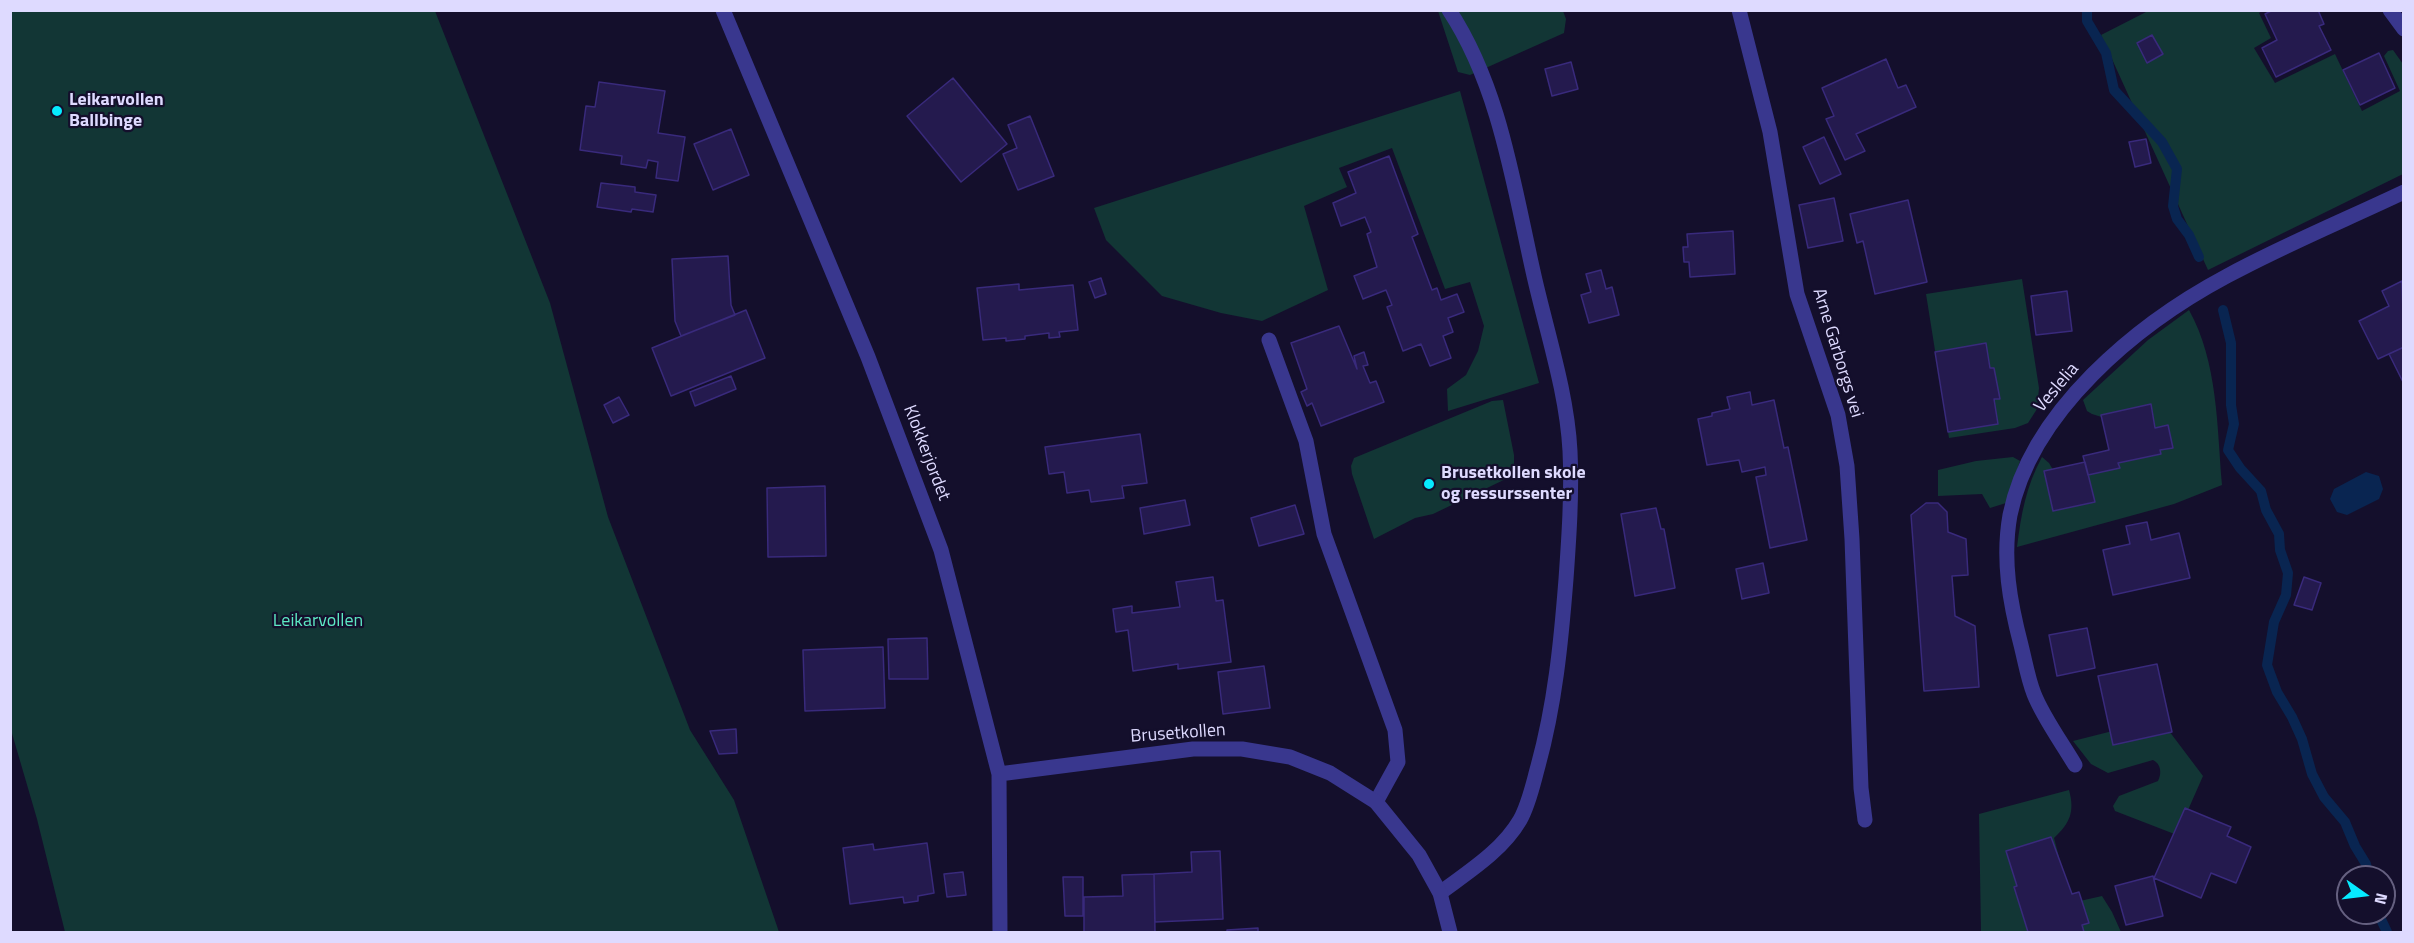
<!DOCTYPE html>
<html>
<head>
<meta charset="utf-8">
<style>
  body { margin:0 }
  #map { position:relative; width:2414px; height:943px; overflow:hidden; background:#140f2c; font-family:"Titillium Web",sans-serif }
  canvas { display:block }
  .frame { position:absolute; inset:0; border:12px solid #dedaff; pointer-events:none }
  .north { position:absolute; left:2336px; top:865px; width:60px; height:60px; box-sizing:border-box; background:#140f2c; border:2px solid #656080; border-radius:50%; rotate:104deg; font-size:16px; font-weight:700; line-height:24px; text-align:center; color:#dedaff }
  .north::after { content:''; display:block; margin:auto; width:21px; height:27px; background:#06eaff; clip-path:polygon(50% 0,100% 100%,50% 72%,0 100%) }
</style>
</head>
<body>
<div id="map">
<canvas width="2414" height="943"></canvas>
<div class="frame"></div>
<div class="north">N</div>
</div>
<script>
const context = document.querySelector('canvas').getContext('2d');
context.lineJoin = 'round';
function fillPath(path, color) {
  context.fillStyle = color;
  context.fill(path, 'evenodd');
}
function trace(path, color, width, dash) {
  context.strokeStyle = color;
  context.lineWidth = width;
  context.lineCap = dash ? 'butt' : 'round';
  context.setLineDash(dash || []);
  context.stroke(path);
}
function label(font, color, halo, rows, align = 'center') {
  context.font = font + ' "Titillium Web",sans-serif';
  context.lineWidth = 4.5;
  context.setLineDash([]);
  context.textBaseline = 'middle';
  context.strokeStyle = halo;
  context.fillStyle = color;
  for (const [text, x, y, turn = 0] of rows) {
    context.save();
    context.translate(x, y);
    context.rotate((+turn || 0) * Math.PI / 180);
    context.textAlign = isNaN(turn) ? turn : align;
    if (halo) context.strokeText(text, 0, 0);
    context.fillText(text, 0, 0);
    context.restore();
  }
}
fillPath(new Path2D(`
  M11,10L435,11L550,303L608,517L690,730L734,800L779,932H65L37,819L11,730Z
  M1438,11H1563L1566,19L1564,33L1470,75L1458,72Z
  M2148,11H2262L2259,13L2271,38L2254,48L2275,83L2335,54L2362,111L2400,91L2384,56L2388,51L2393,50L2403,64V174L2208,270L2101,35Z
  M1460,91L1539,383L1448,411L1447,389L1466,375L1478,351L1484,326L1470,282L1445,289L1392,148L1339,168L1347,187L1304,206L1328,290L1262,321L1221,313L1162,296L1106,240L1094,208Z
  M2022,279L2039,388L2037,409L2028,423L2015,428L1949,438L1926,294Z
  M2189,310C2218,362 2217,427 2222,485L2174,504L2017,547C2021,515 2026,486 2042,457L2049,463L2059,480L2140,429L2092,414L2087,411L2083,400L2148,340Z
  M1503,400L1514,455V475L1433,514L1415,518L1374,539L1352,474L1351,466L1354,458L1492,401Z
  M2013,457L2020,461L2006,503L1990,508L1982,494L1938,496V470L1976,461Z
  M2160,719L2203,776L2177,835L2115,811L2113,806L2119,796L2158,781C2162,773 2161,764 2153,760L2108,773L2091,764L2073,741Z
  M2069,790C2075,812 2070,823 2054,838L2071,903L2102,896L2112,912L2121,932H1981L1979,814Z`), '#123635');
fillPath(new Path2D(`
  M2366,472L2379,476L2383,489L2379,499L2347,515L2337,512L2330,499L2334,489Z`), '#092551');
trace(new Path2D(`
  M2087,10V21L2106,53L2114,90L2162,142L2177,169L2173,206L2177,219L2189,235L2199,257
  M2223,310L2231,343V405L2234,424L2228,450L2240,468L2261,491L2266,510L2279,534L2280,550L2288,573L2286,595L2274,622L2267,665L2277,692L2292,717L2302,739L2312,774L2324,797L2345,822L2355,846L2366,864L2369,877
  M2378,913L2387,932`), '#092551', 10);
const building = new Path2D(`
  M2273,10H2318L2324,24L2319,26L2331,50L2276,77L2262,48L2277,40L2265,14Z
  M2152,35L2163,54L2147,63L2137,43Z
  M2379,53L2395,88L2360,105L2343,70Z
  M1886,59L1898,88L1906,85L1916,107L1856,134L1865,151L1845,160L1826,119L1834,116L1822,88Z
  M1571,62L1578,89L1552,96L1545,69Z
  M953,78L1007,144L961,182L907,116Z
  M599,82L665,91L658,133L685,137L678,181L656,178L658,162L648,160L646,168L621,164L622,156L580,150L586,106L595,107Z
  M1030,116L1054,176L1018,190L1003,154L1017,148L1008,125Z
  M731,129L749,175L713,190L694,144Z
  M1824,137L1841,174L1820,184L1803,147Z
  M2146,139L2151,163L2135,167L2129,142Z
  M1389,156L1418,234L1412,237L1432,290L1437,288L1441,300L1457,294L1464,312L1448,318L1453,332L1443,336L1451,358L1430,366L1421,344L1403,351L1387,307L1392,305L1386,290L1363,299L1354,276L1377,267L1367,234L1371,232L1365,217L1341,226L1333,203L1356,193L1348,172Z
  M601,183L635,187V192L656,195L653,212L632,209L631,212L597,207Z
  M1834,198L1843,241L1808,248L1799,205Z
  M1908,200L1927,282L1875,294L1863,241L1857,243L1850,214Z
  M1733,231L1735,274L1690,277L1689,262H1684L1683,247H1688L1687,234Z
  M728,256L731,305L735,315L681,336L675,321L672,259Z
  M1601,270L1606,289L1612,287L1619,315L1589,323L1581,295L1591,292L1586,274Z
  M1101,278L1106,294L1095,298L1089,282Z
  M2402,281L2404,347L2378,359L2359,321L2389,306L2382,291Z
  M1019,284V290L1073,285L1078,330L1059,332L1060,337L1049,338V333L1025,336V339L1006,341V338L983,340L977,288Z
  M2067,291L2072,331L2036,335L2031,296Z
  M746,310L765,358L671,396L652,348Z
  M1339,326L1357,369L1354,356L1364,352L1368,365L1363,366L1370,383L1376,381L1384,402L1321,426L1312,403L1307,406L1301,392L1307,389L1291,343Z
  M1986,343L1990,368H1994L2000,399H1994L1998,424L1948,432L1935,352Z
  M2404,347V384L2389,354Z
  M731,376L736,389L695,406L690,392Z
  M1750,392L1752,405L1774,400L1784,448L1788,447L1807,540L1770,548L1756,477L1766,475L1765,467L1742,472L1739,460L1707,465L1698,419L1712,416V413L1730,409L1727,397Z
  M619,397L629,415L613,423L604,405Z
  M2151,404L2155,428L2168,425L2173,448L2160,450L2161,454L2118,463L2120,468L2088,475L2083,456L2109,450L2101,415Z
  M1140,434L1147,483L1122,486L1124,498L1091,502L1089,490L1067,493L1064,472L1049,474L1045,447Z
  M2085,462L2095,502L2053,511L2044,471Z
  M825,486L826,556L768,557L767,488Z
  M1185,500L1190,525L1144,534L1140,508Z
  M1926,503H1938L1947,512L1948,532L1966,539L1968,575L1952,576L1955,616L1975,626L1979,687L1924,691L1911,515Z
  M1295,505L1304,534L1259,546L1251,518Z
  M1656,508L1661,529H1664L1675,588L1635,596L1621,514Z
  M2147,522L2151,540L2179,533L2190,578L2113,595L2103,550L2130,544L2126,526Z
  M1763,563L1769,593L1742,599L1736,569Z
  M1213,577L1216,601L1223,600L1231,662L1178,669V664L1133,671L1128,630L1116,632L1113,609L1132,606V613L1180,607L1176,582Z
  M2304,577L2321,583L2312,610L2294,605Z
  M2087,628L2095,668L2057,676L2049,635Z
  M927,638L928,679H889L888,639Z
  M883,647L885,708L805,711L803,650Z
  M2157,664L2172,732L2113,745L2098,676Z
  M1264,666L1270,708L1223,714L1218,672Z
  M736,729L737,753L719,754L710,731Z
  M2185,808L2231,827L2227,836L2251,847L2236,883L2211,873L2201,898L2154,878Z
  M2051,837L2072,894L2079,892L2089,923L2082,925L2084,932H2028L2014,887L2017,886L2006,851Z
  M927,843L934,893L918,896V901L904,903L903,897L850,904L843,848L873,844L874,850Z
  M1220,851L1223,919L1155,922L1154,874L1192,872L1191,852Z
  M963,872L966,895L947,897L944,874Z
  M1154,874L1155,932H1084V897L1123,896L1122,875Z
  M2153,876L2163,916L2126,925L2115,886Z
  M1063,877H1083V916H1065Z
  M1258,928V932H1227V930Z`);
fillPath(building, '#241a4e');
trace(building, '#392a7c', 1.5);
trace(new Path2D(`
  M1269,340L1306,441L1324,534L1395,730L1398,762L1376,802
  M1440,893C1468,872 1502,851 1520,820C1529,804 1533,784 1538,766C1555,704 1561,643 1566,579C1569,537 1572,494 1570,451C1567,394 1548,336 1535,280C1514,189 1501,89 1449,10`), '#39378e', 15);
trace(new Path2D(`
  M723,10L868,357L941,550L999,774L1000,932
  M1739,10L1770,132L1797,294L1838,415L1847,466L1852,539L1861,788L1865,820
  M2390,10L2404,29
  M2075,765C2062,743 2043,717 2034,694C2028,679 2025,661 2021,645C2010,603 2002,560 2010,515C2031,411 2137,324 2227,276C2284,245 2345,220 2404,192
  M999,774L1193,749H1242L1290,757L1330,773L1376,802L1419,855L1440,893L1450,932`), '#39378e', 15);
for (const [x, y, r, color] of [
  [57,111,6,"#06eaff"],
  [1429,484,6,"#06eaff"]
]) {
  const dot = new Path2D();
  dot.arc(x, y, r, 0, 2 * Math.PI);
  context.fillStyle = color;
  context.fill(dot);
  trace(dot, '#140f2c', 2);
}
label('bold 18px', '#dedaff', '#140f2c', [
  ["Leikarvollen",69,101],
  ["Ballbinge",69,122],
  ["Brusetkollen skole",1441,474],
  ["og ressurssenter",1441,495]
], 'left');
label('18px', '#dedaff', '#140f2c', [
  ["Arne Garborgs vei",1837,353,73],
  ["Veslelia",2057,388,-50],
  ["Klokkerjordet",926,453,69],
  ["Brusetkollen",1178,734,-4]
]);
label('18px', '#5de8c3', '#140f2c', [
  ["Leikarvollen",318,622]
]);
</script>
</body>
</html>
